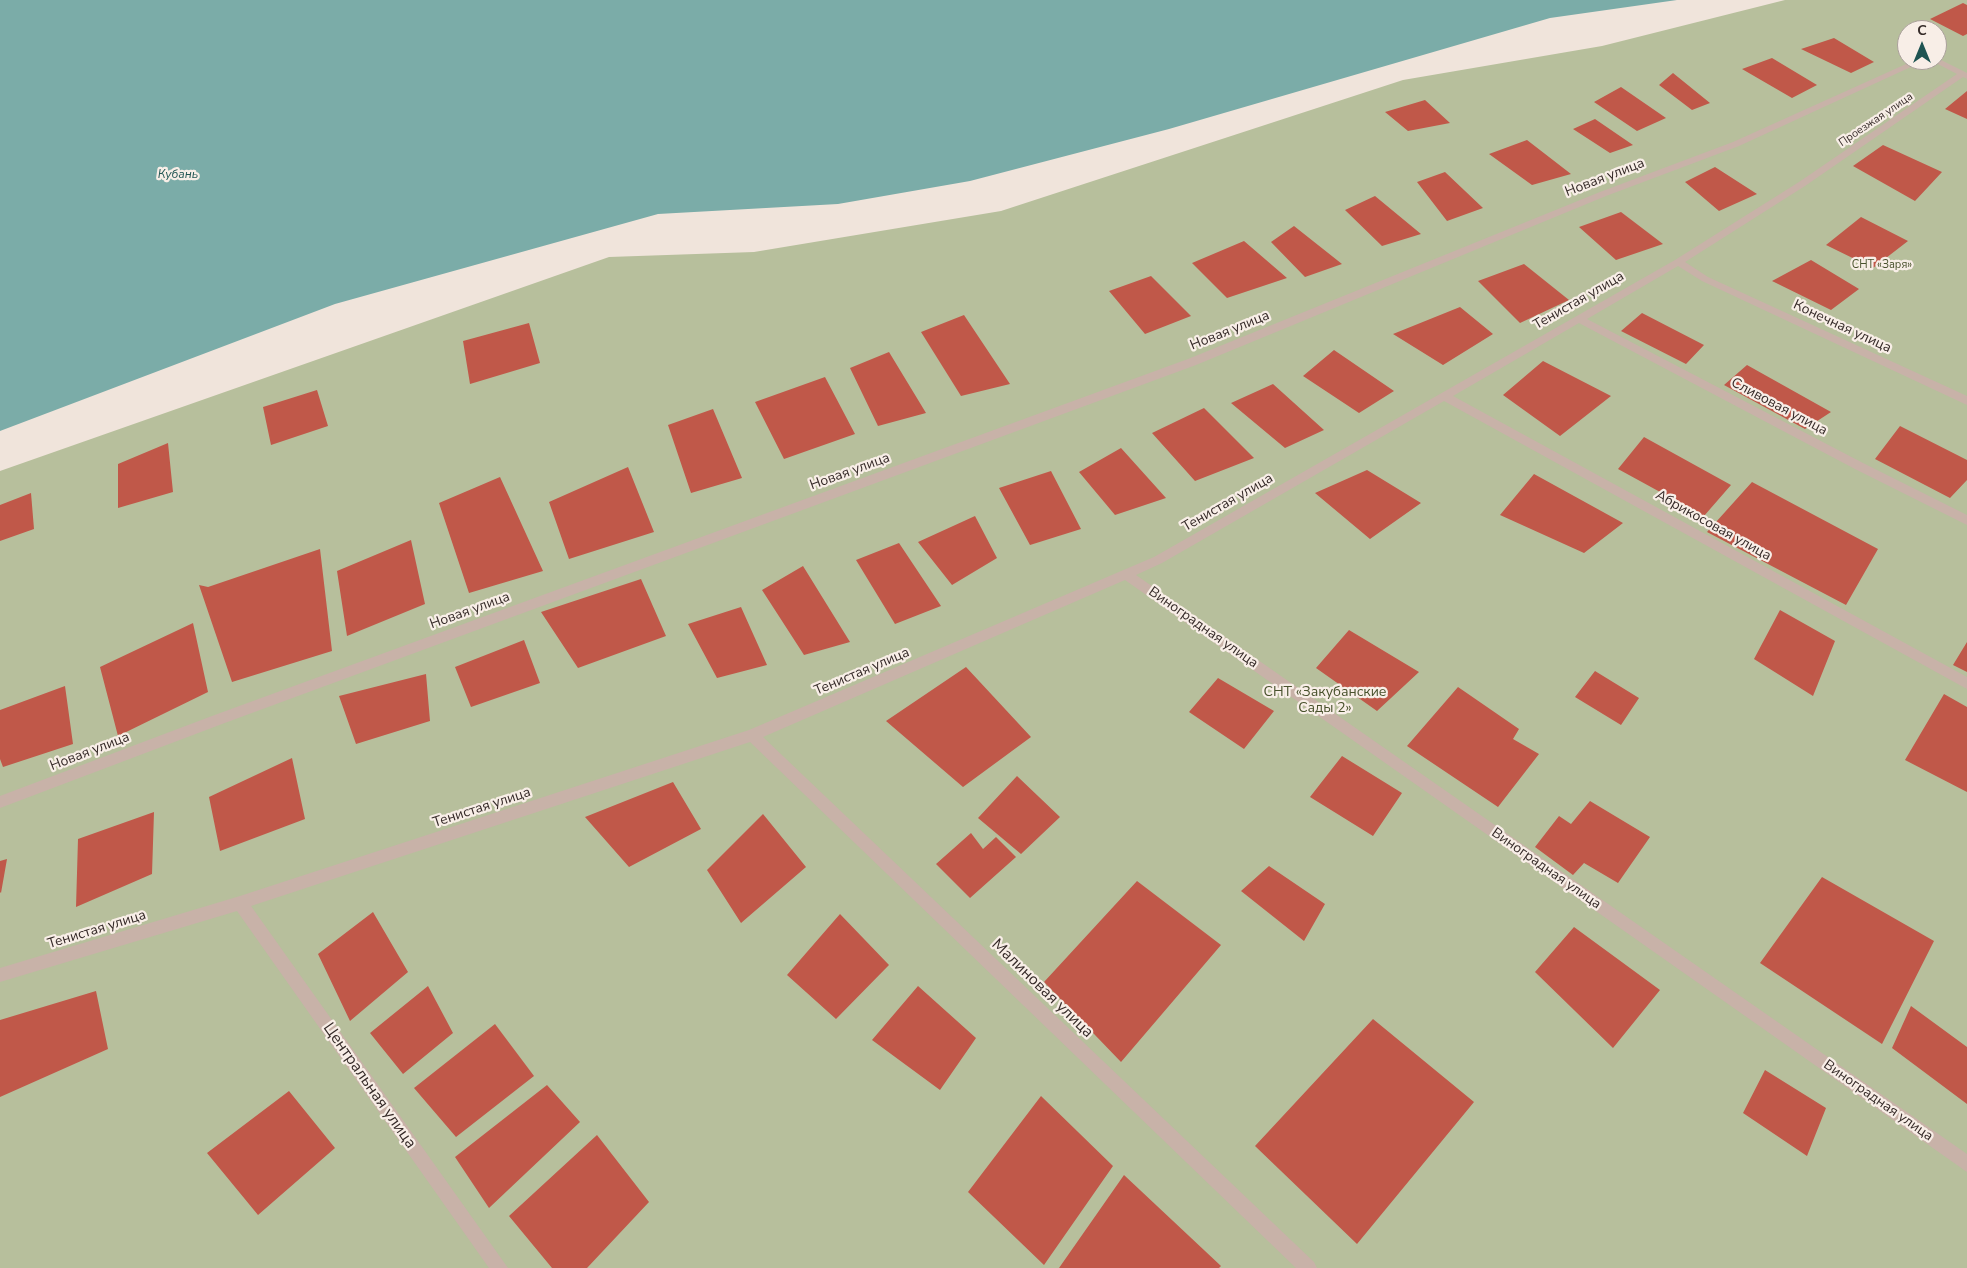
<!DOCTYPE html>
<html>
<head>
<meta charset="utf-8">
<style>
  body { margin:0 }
  #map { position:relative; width:1967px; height:1268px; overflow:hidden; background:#f0e4db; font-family:"Nunito Sans",sans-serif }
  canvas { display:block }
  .north { position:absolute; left:1897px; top:20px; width:50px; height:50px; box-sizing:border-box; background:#f8eee7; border:1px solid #aaa09b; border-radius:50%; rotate:0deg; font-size:14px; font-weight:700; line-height:20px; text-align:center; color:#352a28 }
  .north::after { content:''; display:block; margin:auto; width:18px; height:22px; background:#1f5452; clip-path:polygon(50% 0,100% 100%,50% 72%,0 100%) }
</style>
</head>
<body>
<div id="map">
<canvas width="1967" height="1268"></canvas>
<div class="north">С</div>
</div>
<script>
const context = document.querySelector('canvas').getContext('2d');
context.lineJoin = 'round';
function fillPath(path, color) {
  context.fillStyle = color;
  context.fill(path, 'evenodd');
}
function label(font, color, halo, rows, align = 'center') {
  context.font = font + ' "Nunito Sans",sans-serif';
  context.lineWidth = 4.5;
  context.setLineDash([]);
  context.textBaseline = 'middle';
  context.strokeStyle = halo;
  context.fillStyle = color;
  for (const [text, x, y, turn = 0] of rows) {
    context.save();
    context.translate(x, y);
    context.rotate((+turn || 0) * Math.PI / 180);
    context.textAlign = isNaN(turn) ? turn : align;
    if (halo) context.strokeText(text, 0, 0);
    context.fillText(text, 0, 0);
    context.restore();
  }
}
fillPath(new Path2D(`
  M1785,0H1967V1268H0V471L609,257L754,252L1001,211L1403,80L1602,46ZM1907,30H1937V60H1907Z`), '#b7bf9c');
fillPath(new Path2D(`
  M0,0H1677L1550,18L1169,129L970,181L838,204L658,214L335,304L0,431Z`), '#7baca8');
fillPath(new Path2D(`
  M1963,3L1967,5V34L1963,36L1930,19Z
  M1834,38L1874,62L1851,73L1801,49Z
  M1772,58L1817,85L1792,98L1742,69Z
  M1673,73L1710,103L1692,110L1659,85Z
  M1621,87L1666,118L1637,131L1594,102Z
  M1967,91V119L1945,109Z
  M1425,100L1450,123L1408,131L1385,112Z
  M1595,119L1633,145L1610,153L1573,129Z
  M1527,140L1571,174L1532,185L1489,154Z
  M1883,145L1942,172L1915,201L1853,166Z
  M1715,167L1757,194L1719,211L1685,182Z
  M1445,172L1483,208L1447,221L1417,182Z
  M1375,196L1421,234L1382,246L1345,210Z
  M1621,212L1663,244L1616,260L1579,227Z
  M1861,217L1908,241L1873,268L1826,245Z
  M1294,226L1342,264L1305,277L1271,242Z
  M1244,241L1287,278L1227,298L1192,263Z
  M1811,260L1859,289L1831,310L1772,281Z
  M1524,264L1569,300L1520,323L1478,281Z
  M1151,276L1191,316L1145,334L1109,291Z
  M1460,307L1493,334L1443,365L1393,334Z
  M1642,313L1704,345L1686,364L1621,331Z
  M964,315L1010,384L961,396L921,332Z
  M529,323L540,363L470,384L463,341Z
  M1334,350L1394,391L1359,413L1303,376Z
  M889,352L926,413L878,426L850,368Z
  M1543,361L1611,396L1560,436L1503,395Z
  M1747,365L1831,412L1805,429L1724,385Z
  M825,377L855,434L784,459L755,402Z
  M1273,384L1324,430L1285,448L1231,403Z
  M317,390L328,426L271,445L263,407Z
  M1204,408L1254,458L1195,481L1152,433Z
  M713,409L742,478L691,493L668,425Z
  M1900,426L1967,460V480L1950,498L1875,459Z
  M1644,437L1731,485L1704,516L1618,469Z
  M168,443L173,492L118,508V464Z
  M1121,448L1166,498L1115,515L1079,472Z
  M628,467L654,532L569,559L549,502Z
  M1367,470L1421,503L1370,539L1315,493Z
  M1051,471L1081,529L1030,545L999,488Z
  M1534,474L1623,523L1584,553L1500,515Z
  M500,477L543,571L469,593L439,503Z
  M1752,482L1878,549L1846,605L1707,532Z
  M31,493L34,529L0,541V505Z
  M975,516L997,558L952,585L918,542Z
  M411,540L425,604L347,636L337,571Z
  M899,543L941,606L895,624L856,560Z
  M320,549L332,651L232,682L199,585L208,587Z
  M803,566L850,642L804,655L762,590Z
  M641,579L666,636L578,668L541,612Z
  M741,607L767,665L717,678L688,624Z
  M1780,610L1835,641L1813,696L1754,659Z
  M193,623L208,692L118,736L100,667Z
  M1349,630L1419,672L1377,711L1316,668Z
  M524,640L540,683L471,707L455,667Z
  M1967,642V672L1953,665Z
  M966,667L1031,737L963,787L886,721Z
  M1595,671L1639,698L1621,725L1575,697Z
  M426,674L430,721L356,744L339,696Z
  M1218,678L1274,711L1244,749L1189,712Z
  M65,686L73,744L3,767L0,759V710Z
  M1458,687L1519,729L1513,739L1539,754L1498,807L1407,746Z
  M1944,694L1967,707V792L1905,760Z
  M1342,756L1402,793L1373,836L1310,797Z
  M292,758L305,819L220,851L209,797Z
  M1017,776L1060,817L1021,854L978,818Z
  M673,782L701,829L629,867L585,817Z
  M1590,801L1650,837L1618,883L1584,863L1573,875L1535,847L1559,816L1571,824Z
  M154,812L152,874L76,907L78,839Z
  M763,814L806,867L741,923L707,870Z
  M971,833L983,849L996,837L1016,857L970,898L936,864Z
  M7,859L1,893L0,892V861Z
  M1269,866L1325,904L1304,941L1241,891Z
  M1822,877L1934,941L1882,1044L1760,963Z
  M1137,881L1221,945L1121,1062L1044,982Z
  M373,912L408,972L350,1021L318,954Z
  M840,914L889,965L836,1019L787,975Z
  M1574,927L1660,990L1613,1048L1535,972Z
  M428,986L453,1033L403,1074L370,1033Z
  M918,986L976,1038L940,1090L872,1040Z
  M96,991L108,1049L0,1097V1020Z
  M1911,1006L1967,1047V1104L1892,1048Z
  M1373,1019L1474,1102L1357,1244L1255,1146Z
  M495,1024L534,1076L456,1137L414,1088Z
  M1765,1070L1826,1108L1807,1156L1743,1113Z
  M547,1085L580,1122L489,1208L455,1157Z
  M289,1091L335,1148L258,1215L207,1153Z
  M1041,1096L1113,1166L1044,1265L968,1192Z
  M597,1135L649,1202L587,1268H552L509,1216Z
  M1124,1175L1221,1266L1219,1268H1059Z`), '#c05849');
fillPath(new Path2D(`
  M1937,58L1967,73V79L1963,77L1805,186L1685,262L1708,277L1967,396V405L1702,281L1678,266L1587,319L1863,463L1967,515V525L1855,469L1579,323L1453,396L1967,677V689L1444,401L1162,563L1136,575L1967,1154V1172L1125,580L763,737L1314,1262L1317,1268H1296L750,742L251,906L508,1268H489L237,911L0,982V968L240,896L749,730L1154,557L1675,260L1799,182L1957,74L1934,62L1933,60H1937Z
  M1915,60H1926L1739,146L1606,196L1196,365L222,724L0,808V796L212,716L1188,359L1600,192L1733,142Z`), '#c8b2a8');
label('11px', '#352a28', '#f8eee7', [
  ["Проезжая улица",1876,120,-34]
]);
label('11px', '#49522d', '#f8eee7', [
  ["СНТ «Заря»",1882,265]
]);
label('italic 12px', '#1f5452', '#f8eee7', [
  ["Кубань",178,175]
]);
label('14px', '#352a28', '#f8eee7', [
  ["Новая улица",1605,178,-21],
  ["Тенистая улица",1579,301,-30],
  ["Конечная улица",1842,327,25],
  ["Новая улица",1230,331,-22],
  ["Сливовая улица",1779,407,28],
  ["Новая улица",850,472,-20],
  ["Тенистая улица",1228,503,-30],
  ["Абрикосовая улица",1713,526,29],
  ["Новая улица",470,611,-20],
  ["Виноградная улица",1203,628,35],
  ["Тенистая улица",862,672,-23],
  ["Новая улица",90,752,-21],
  ["Тенистая улица",482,808,-18],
  ["Виноградная улица",1546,869,35],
  ["Тенистая улица",97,930,-17],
  ["Виноградная улица",1878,1101,35]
]);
label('14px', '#49522d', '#f8eee7', [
  ["СНТ «Закубанские",1325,693],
  ["Сады 2»",1325,709]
]);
label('16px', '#352a28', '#f8eee7', [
  ["Малиновая улица",1042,989,44],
  ["Центральная улица",369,1086,55]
]);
</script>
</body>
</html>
